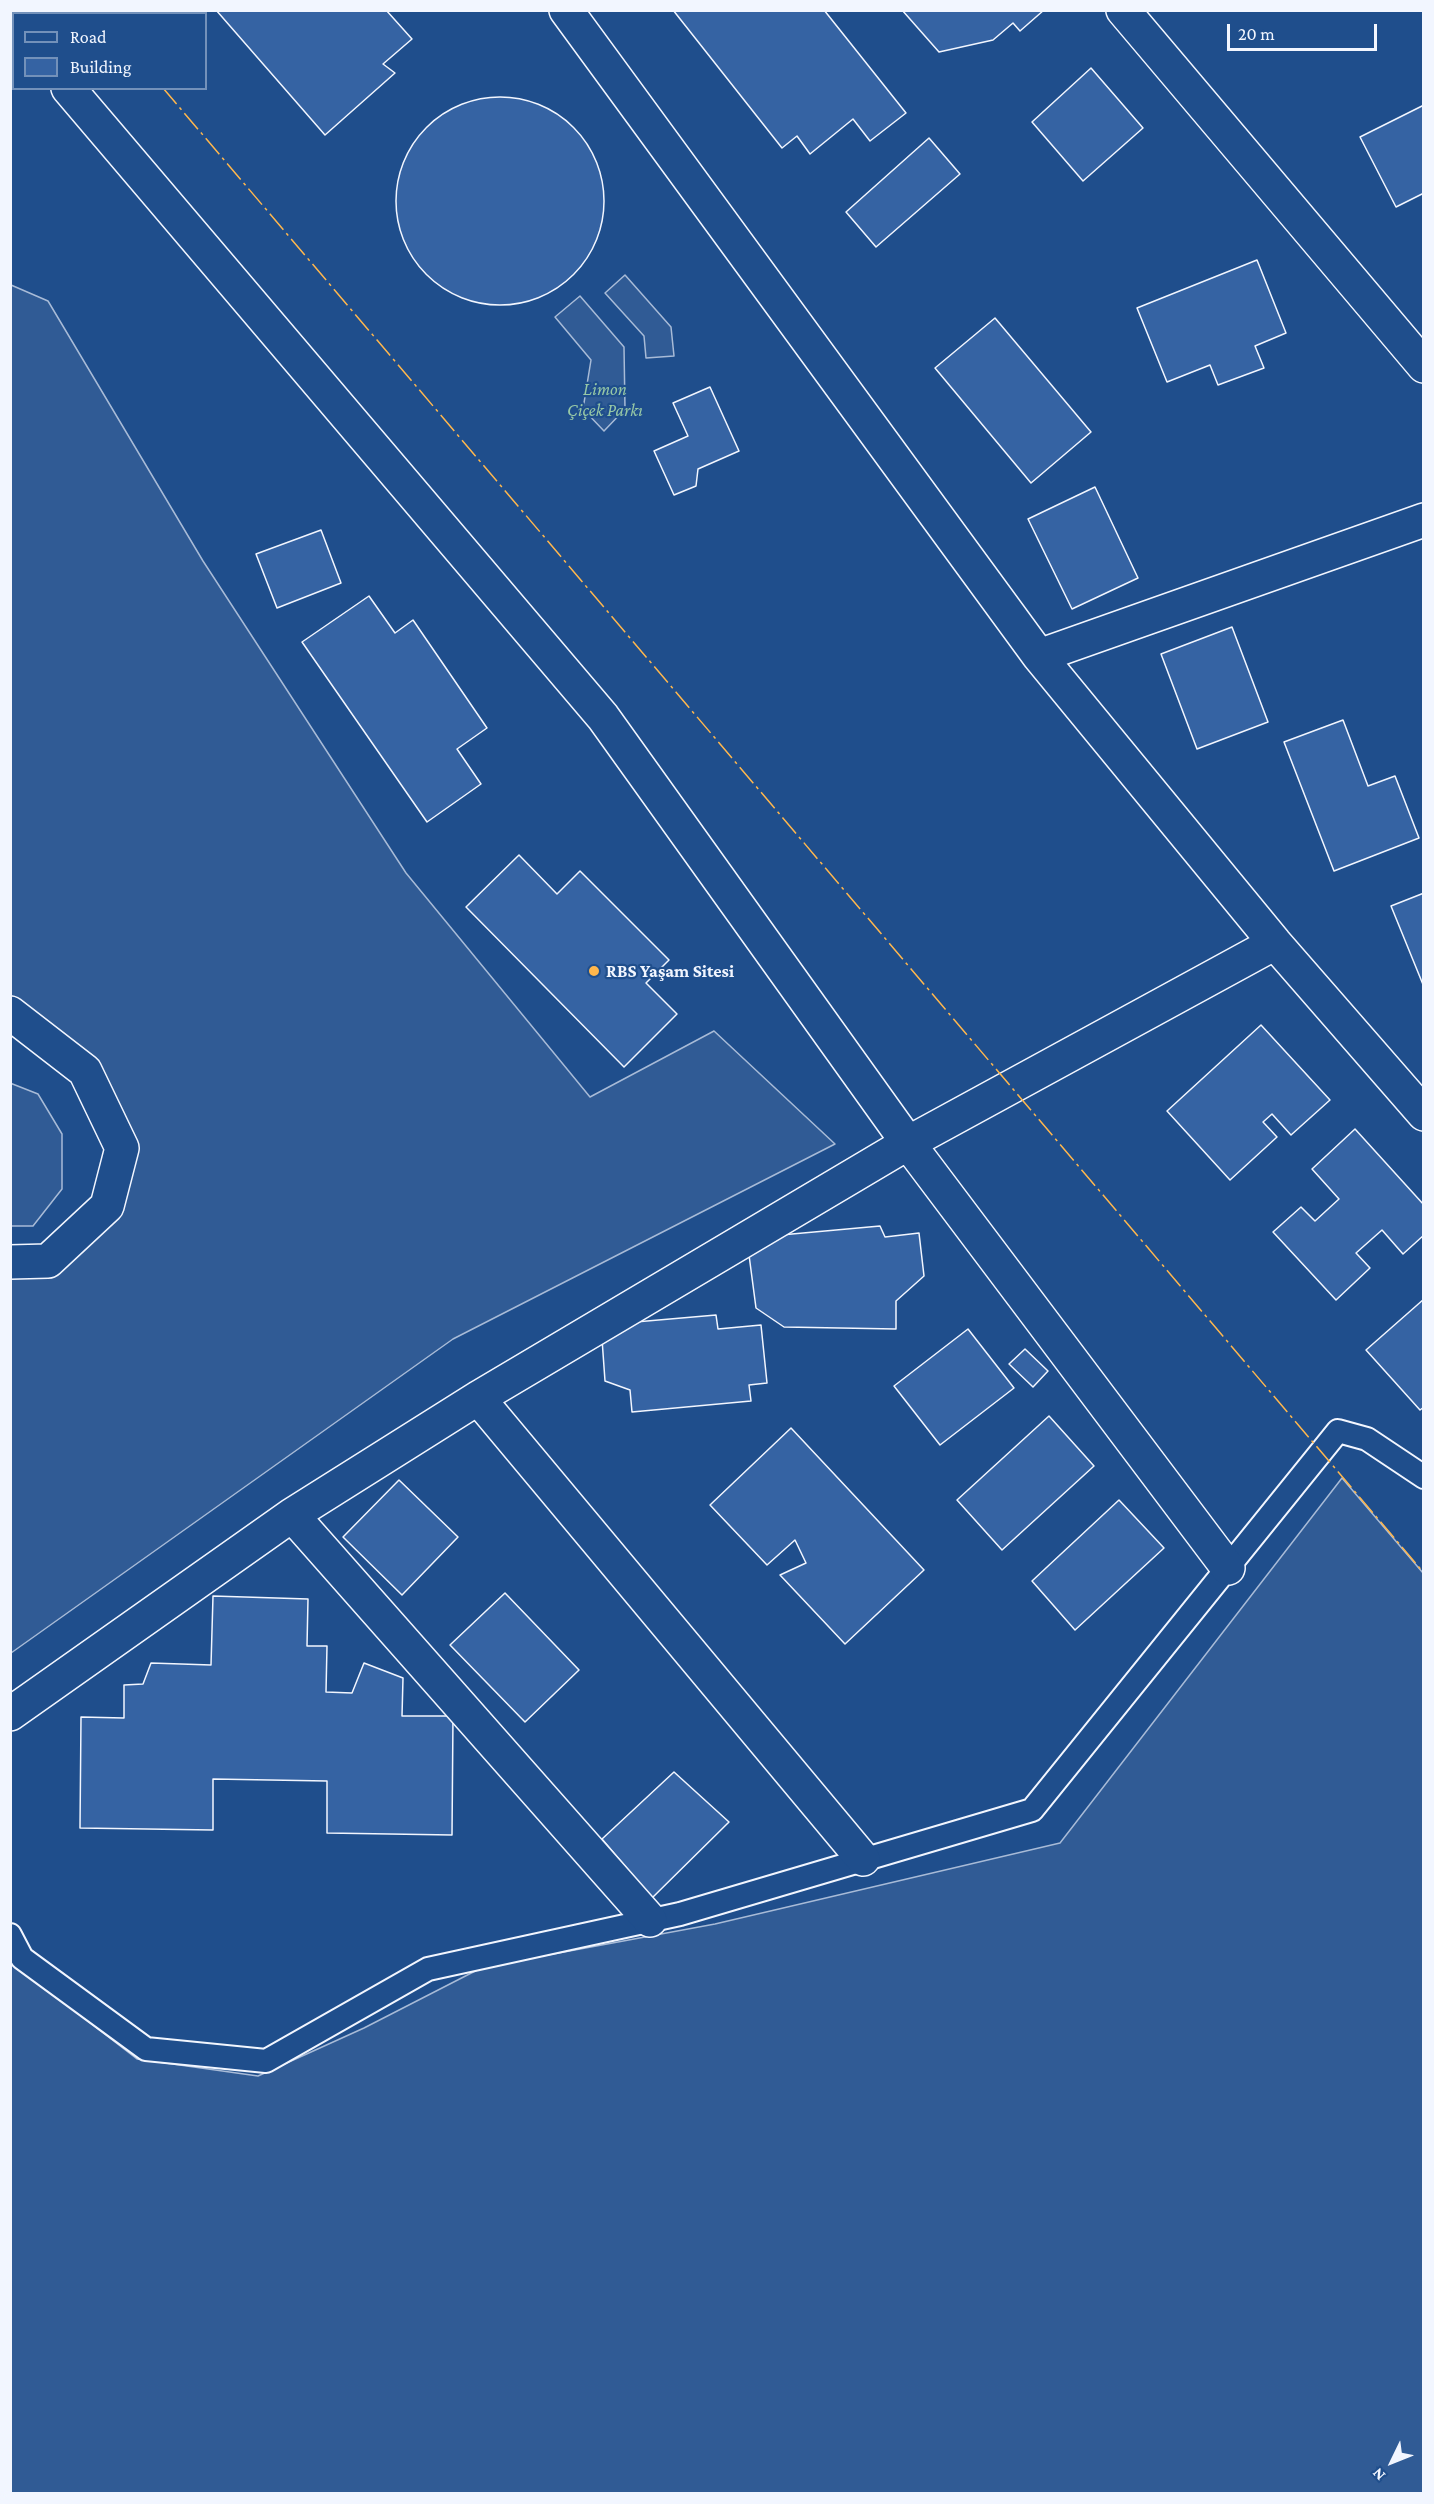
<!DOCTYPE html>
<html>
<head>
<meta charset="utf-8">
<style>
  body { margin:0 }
  #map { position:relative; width:1434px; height:2504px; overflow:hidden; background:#1f4e8c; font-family:"Crimson Pro",serif }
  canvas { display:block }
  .frame { position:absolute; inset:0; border:12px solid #f2f6ff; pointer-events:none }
  .legend { position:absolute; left:12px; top:12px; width:195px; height:78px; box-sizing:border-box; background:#1f4e8c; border:2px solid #7391ba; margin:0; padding:8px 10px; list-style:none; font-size:18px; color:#f2f6ff }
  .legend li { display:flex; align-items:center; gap:12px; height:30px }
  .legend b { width:30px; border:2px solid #7391ba }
  .north { position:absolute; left:1362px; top:2432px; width:60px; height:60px; -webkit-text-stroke:4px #1f4e8c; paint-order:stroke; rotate:227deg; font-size:16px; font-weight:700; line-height:24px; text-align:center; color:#f2f6ff }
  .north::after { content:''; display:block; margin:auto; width:21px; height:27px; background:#f2f6ff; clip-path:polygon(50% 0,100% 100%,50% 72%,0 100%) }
  .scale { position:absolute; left:1227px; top:24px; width:150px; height:27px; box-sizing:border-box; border:3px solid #f2f6ff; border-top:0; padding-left:8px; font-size:18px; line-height:21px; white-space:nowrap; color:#f2f6ff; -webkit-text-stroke:4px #1f4e8c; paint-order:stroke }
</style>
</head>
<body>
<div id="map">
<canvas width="1434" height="2504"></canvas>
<div class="frame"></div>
<ul class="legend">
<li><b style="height:8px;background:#1f4e8c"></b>Road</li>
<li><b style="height:16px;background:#3563a3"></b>Building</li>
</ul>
<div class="north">N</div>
<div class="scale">20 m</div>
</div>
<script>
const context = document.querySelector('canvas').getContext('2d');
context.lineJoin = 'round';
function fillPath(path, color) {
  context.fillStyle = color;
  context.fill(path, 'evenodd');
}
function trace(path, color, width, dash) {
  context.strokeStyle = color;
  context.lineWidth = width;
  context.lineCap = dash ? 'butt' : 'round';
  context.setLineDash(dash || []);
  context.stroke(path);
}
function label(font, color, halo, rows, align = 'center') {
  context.font = font + ' "Crimson Pro",serif';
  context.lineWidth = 4.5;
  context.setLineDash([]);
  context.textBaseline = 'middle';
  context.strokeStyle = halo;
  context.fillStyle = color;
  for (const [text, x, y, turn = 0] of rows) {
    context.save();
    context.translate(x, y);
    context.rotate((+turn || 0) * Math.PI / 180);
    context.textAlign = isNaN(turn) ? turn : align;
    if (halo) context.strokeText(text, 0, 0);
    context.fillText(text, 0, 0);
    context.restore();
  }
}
const built = new Path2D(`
  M625,275L671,327L674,356L646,358L644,336L605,293Z
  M11,285L48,301L203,561L406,873L590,1097L714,1031L835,1144L453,1339L11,1653L10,1278L107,1206L122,1149L85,1071L11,1013Z
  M580,296L624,347L625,409L604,431L583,409L591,360L555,317Z
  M10,1083L38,1094L62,1134V1189L33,1226H11Z
  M1342,1478L1423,1573V2493H11L10,1958L14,1964L137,2059L258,2076L364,2028L483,1967L715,1924L1060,1843Z`);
fillPath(built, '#305b95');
trace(built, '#a8bbd7', 1.5);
const building = new Path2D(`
  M216,10H386L412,39L383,64L395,73L325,135Z
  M673,10H824L906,113L870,141L853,119L810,154L797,136L782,148Z
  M902,10H1044L1020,31L1013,23L993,40L939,52Z
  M1091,68L1143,128L1083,181L1032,122Z
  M396 201a104 104 0 1 1 208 0a104 104 0 1 1-208 0Z
  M1424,105V193L1396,207L1360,137Z
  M929,138L960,174L876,247L846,212Z
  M1257,260L1286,333L1255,346L1264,368L1218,385L1210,365L1167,382L1137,308Z
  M995,318L1091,432L1031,483L935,368Z
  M710,387L739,451L698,469L696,486L674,495L654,451L688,436L673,403Z
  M1095,487L1138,578L1072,609L1028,519Z
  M321,530L341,583L277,608L256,554Z
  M369,596L395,633L413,620L487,728L457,749L481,784L427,822L302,642Z
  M1232,627L1268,722L1197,749L1161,654Z
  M1343,720L1368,786L1395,776L1419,838L1334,871L1284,742Z
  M519,855L557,894L580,871L669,960L646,983L677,1014L624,1067L466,907Z
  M1424,893V987L1391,906Z
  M1261,1025L1330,1100L1291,1135L1272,1114L1263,1122L1277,1137L1230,1180L1167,1111Z
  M1355,1129L1424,1205V1235L1403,1254L1382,1230L1356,1253L1370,1268L1336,1300L1273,1232L1301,1207L1315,1221L1339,1199L1312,1169Z
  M880,1226L885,1237L919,1233L924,1276L896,1301V1329L784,1327L756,1308L749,1255L781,1235Z
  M1424,1299V1407L1420,1410L1366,1350Z
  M716,1315L718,1329L761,1325L767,1383L749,1385L751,1401L632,1412L630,1390L605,1381L601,1325Z
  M968,1329L1014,1388L940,1445L894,1386Z
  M1025,1349L1048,1371L1033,1387L1009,1364Z
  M1049,1416L1094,1466L1002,1550L957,1500Z
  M791,1428L924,1570L845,1644L780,1575L806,1563L795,1540L767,1565L710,1505Z
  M399,1480L458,1537L402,1595L343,1537Z
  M1119,1500L1164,1548L1075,1630L1032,1581Z
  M505,1593L579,1670L525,1722L450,1645Z
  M213,1596L308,1599L307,1646H327L326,1692L352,1693L364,1663L403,1678L402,1716H453L452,1835L327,1833V1781L213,1779V1830L80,1828L81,1717L124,1718V1685L143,1684L151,1663L211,1665Z
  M674,1772L729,1822L652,1898L602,1839Z`);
fillPath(building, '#3563a3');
trace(building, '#f2f6ff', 1.5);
const service = new Path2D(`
  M10,1935L22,1958L146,2049L266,2061L428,1969L680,1914L1032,1810L1338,1431L1367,1439L1424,1477`);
const minor = new Path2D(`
  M566,10L1039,656L1275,943L1424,1114
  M1123,10L1424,366
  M10,21L14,25
  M68,88L603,717L908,1143L1228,1568
  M1039,656L1424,520
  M10,1013L85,1071L122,1148L107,1206L48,1261L10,1262
  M478,1398L863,1859
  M292,1515L650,1920
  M10,1714L292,1515L478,1398L908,1143L1275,943`);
trace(service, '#f2f6ff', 26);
trace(minor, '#f2f6ff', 36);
trace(service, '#1f4e8c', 22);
trace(minor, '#1f4e8c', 33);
trace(new Path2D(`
  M97,10L99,14
  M163,88L1424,1573`), '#ffb74d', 1.5, [21, 4.5, 3, 4.5]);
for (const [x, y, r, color] of [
  [594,971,6,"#ffb74d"]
]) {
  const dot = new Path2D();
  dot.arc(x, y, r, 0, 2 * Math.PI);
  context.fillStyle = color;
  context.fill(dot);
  trace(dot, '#1f4e8c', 2);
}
label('italic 18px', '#97c8a6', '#1f4e8c', [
  ["Limon",605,389],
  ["Çiçek Parkı",605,410]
]);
label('bold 18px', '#f2f6ff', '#1f4e8c', [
  ["RBS Yaşam Sitesi",606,971]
], 'left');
</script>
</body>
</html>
